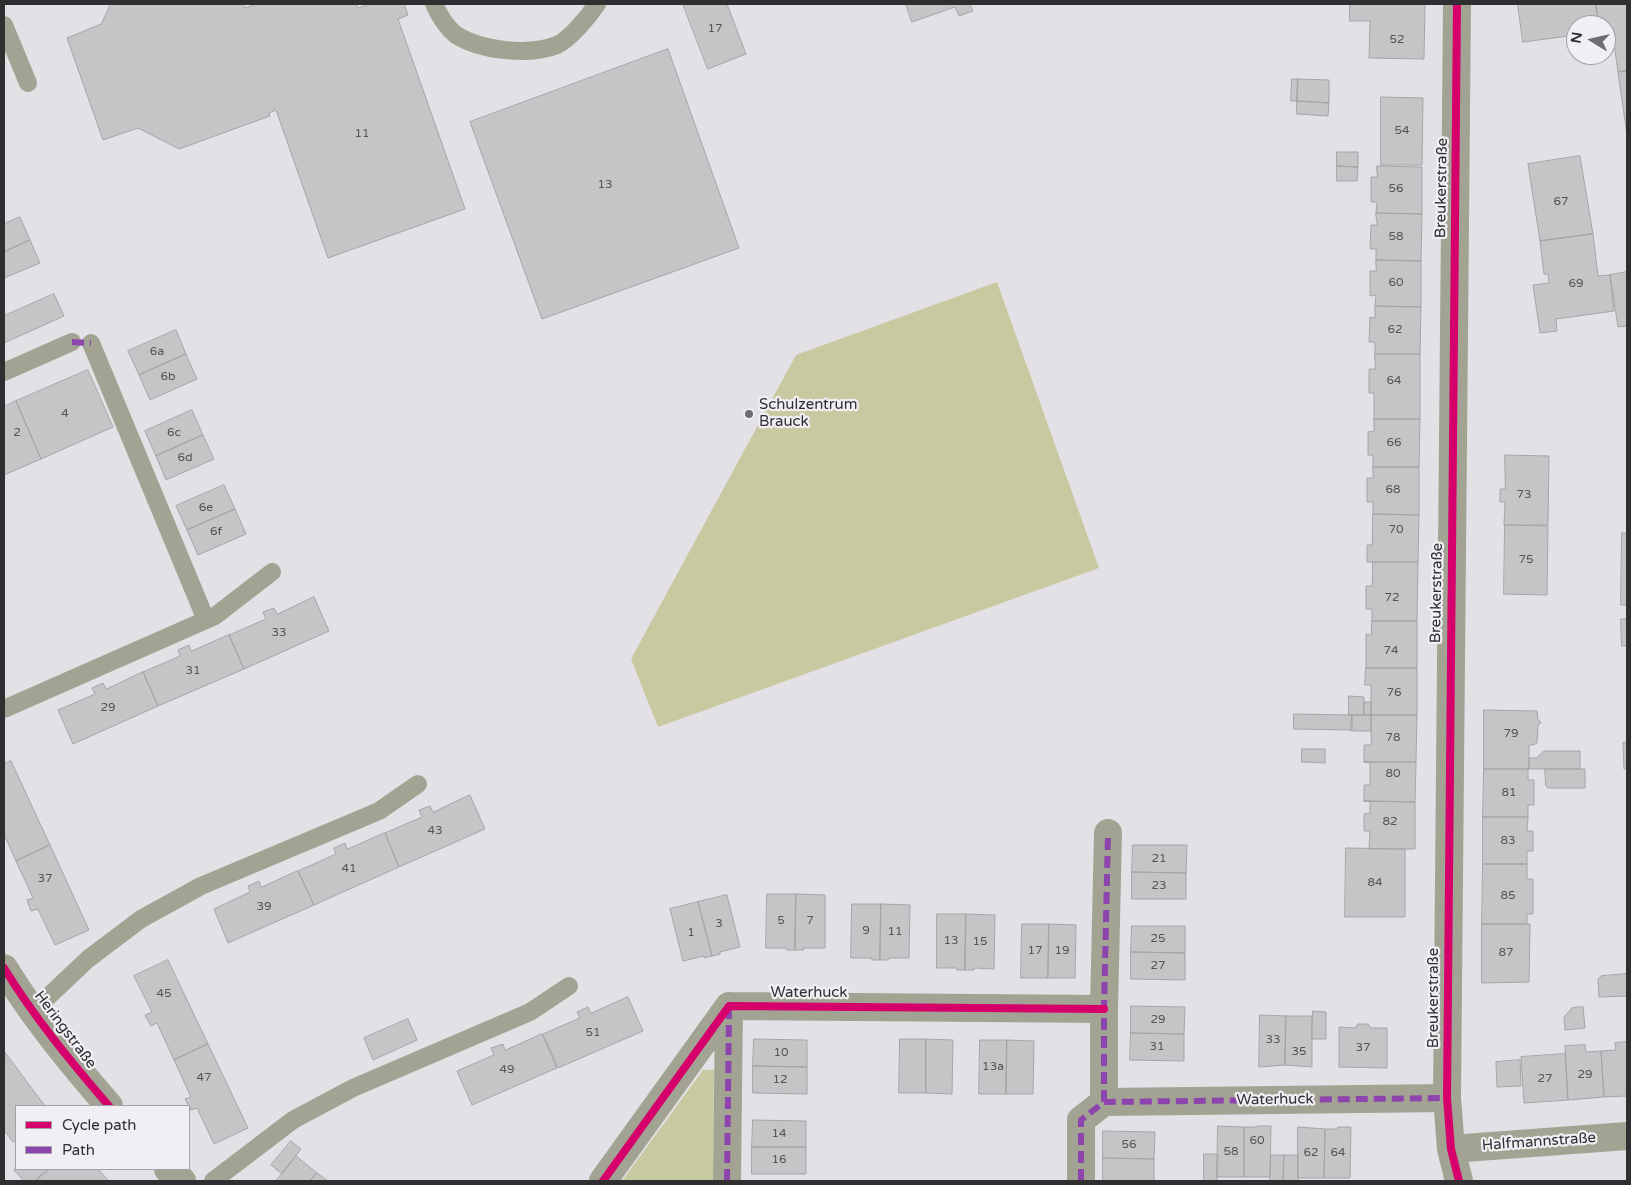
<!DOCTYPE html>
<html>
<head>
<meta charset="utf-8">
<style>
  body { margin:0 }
  #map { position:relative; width:1631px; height:1185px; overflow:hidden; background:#e3e1e5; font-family:"Varela Round",sans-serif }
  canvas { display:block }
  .frame { position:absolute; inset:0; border:5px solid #2f2e30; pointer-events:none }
  .legend { position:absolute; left:15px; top:1105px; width:175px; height:65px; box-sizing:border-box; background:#f1eef4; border:1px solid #a3a1a6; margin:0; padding:6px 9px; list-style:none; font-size:15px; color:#2f2e30 }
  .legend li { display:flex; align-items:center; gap:10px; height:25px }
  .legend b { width:25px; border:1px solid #a3a1a6 }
  .north { position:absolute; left:1566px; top:15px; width:50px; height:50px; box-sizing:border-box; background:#f1eef4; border:1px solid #a3a1a6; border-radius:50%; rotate:279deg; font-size:14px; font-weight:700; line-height:20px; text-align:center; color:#2f2e30 }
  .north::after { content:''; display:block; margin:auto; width:18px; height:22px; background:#6e6d6f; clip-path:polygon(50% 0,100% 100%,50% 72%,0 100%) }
</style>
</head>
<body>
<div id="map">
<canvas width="1631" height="1185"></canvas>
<div class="frame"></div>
<ul class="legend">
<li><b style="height:6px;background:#d6006c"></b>Cycle path</li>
<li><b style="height:6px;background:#8e44ad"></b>Path</li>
</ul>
<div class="north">N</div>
</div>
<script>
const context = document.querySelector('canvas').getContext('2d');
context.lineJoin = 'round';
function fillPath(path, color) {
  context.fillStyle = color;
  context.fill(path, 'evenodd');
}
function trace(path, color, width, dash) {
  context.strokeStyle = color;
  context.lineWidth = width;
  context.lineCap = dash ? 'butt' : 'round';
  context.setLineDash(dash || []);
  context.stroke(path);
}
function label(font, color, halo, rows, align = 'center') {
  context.font = font + ' "Varela Round",sans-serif';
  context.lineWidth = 4.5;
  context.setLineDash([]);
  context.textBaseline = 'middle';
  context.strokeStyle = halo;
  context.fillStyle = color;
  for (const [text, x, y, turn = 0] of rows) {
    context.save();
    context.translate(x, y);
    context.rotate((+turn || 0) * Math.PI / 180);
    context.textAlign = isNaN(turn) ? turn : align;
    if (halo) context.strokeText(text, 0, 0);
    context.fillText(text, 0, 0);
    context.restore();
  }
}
fillPath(new Path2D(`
  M997,282L1099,568L658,727L631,659L796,355Z
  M703,1070H714L713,1181H622Z`), '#c7caa0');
const building = new Path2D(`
  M111,4H243L245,8L256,4H356L358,8L369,4H404L408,15L398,19L465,209L328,258L276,110L269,113L270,116L179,149L138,128L103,140L67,38L101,24Z
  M683,4H727L746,54L708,69Z
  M906,4H970L973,11L959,16L955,7L912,22Z
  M1350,4H1425L1424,59L1369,58L1370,21H1350Z
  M1518,4H1596L1599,25H1576V35L1523,42Z
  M1596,4H1627V71L1618,72L1612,29L1606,30V25H1599Z
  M668,49L739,248L542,319L470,122Z
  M1627,71V135L1618,72Z
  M1292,79H1298L1297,101H1291Z
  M1298,79L1329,80V103L1297,101Z
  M1381,97L1423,98L1422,165H1381Z
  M1297,101L1329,103L1328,116L1297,114Z
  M1337,152H1358V167L1337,166Z
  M1580,156L1593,234L1540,241L1528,164Z
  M1337,166L1358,167L1357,181H1337Z
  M1377,166L1422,167V214L1376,213L1377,202H1371V177H1377Z
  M1376,213L1422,214L1421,261L1376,260V249H1370L1371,225H1377Z
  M20,217L30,240L4,252V224Z
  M1593,234L1598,276L1610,275L1614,311L1556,319L1557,331L1540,333L1533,285L1549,283L1548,274H1544L1540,241Z
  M30,240L40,263L4,278V252Z
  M1376,260L1421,261V307L1375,306L1376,295L1370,296V271H1376Z
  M1627,272V326L1618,327L1610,275Z
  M54,294L64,316L4,343V316Z
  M1375,306L1421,307L1420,354H1375V342H1369L1370,317L1375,318Z
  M176,330L186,354L139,375L128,351Z
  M186,354L197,379L150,400L139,375Z
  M1375,354H1420V419H1374V393H1369V369H1375Z
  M88,370L113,427L41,459L16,401Z
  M16,401L41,459L4,475V407Z
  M192,410L203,435L156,456L145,431Z
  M1374,419H1420L1419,467H1373V455H1368V432L1374,431Z
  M203,435L214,459L166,480L156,456Z
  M1505,455L1549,456L1548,525H1504L1505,502H1500V489H1505Z
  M1373,467H1419V515L1373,514V502H1367V478H1373Z
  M224,485L235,509L187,530L176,506Z
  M235,509L246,534L198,555L187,530Z
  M1373,514L1419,515L1418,562H1367V545H1372Z
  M1505,525L1548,526L1547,595L1504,594Z
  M1622,533H1627V605H1621Z
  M1373,562H1418L1417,621H1372V609H1366V586H1372Z
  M314,597L329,631L244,669L229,635L266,619L263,612L274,608L277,614Z
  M1621,619H1627V646H1622Z
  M1372,621H1417V668H1366V634L1371,635Z
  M229,635L244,669L158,706L143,672L180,656L178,650L189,645L191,651Z
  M1366,668H1417V715H1371V685H1365Z
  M143,672L158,706L73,744L58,710L95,694L92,688L103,683L106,689Z
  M1349,696L1364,697V715H1349Z
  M1364,702H1371V715H1364Z
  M1484,710L1537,711L1538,720L1541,722L1538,726L1537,743L1533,745H1529V769H1484Z
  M1294,714L1352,715V730L1294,729Z
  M1352,715H1371V731H1351Z
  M1371,715H1417L1416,762H1364V745H1371Z
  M1627,742V769H1624L1623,743Z
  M1302,749H1325V763L1302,762Z
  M1544,751H1580V769H1529V758H1536Z
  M11,761L50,845L16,861L4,834V764Z
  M1364,762H1416L1415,802L1364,801V785H1370V763Z
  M1484,769H1528V780H1534V805H1528V817H1483Z
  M1545,769H1585V788H1548L1546,786Z
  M470,795L485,829L399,867L385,833L422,817L419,810L430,806L433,812Z
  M1364,801L1415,802V849H1369L1370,831H1364V814L1370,813V802Z
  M1483,817H1528L1527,831H1533V851H1527V864H1483Z
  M385,833L399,867L314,905L298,871L336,854L334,848L345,843L347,849Z
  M50,845L89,930L55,945L38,909L31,911L27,900L33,898L16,861Z
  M1133,845H1187L1186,873L1132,872Z
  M1346,848L1405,849V917H1345Z
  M1483,864H1527V879H1533V914H1527V924H1482Z
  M298,871L314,905L228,943L214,909L250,892L248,886L259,881L261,887Z
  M1132,872L1186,873V899H1132Z
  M767,894H796L795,950H787V948H766Z
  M796,894L825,895V948H803L804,950H795Z
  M727,895L740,947L720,952V954L712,956L698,902Z
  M698,902L712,956L704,958V956L683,961L670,909Z
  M852,904H881L880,960H872V958H851Z
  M881,904L910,905L909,958H889L888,960H880Z
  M937,914H966L965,970H957V968H937Z
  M966,914L995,915L994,969L974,968V970H965Z
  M1022,924H1049L1048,978H1021Z
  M1049,924L1076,925L1075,978H1048Z
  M1482,924H1530L1529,982L1482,983Z
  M1132,926H1185V953L1131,952Z
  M1131,952L1185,953V980L1131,979Z
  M168,960L208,1044L174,1060L157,1023L151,1026L145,1015L152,1012L134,976Z
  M1627,974V996L1599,997L1598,979L1601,976Z
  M628,997L643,1031L558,1068L543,1034L580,1018L577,1012L588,1007L591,1013Z
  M1131,1006L1185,1007L1184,1034L1131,1033Z
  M1583,1007L1585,1028L1565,1030L1564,1017L1572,1008Z
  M1313,1011L1326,1012V1039H1312Z
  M1260,1015L1286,1016L1285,1065L1259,1067Z
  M1286,1016H1312V1067L1285,1065Z
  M408,1019L417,1040L373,1060L364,1038Z
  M1358,1024H1368L1371,1028H1387V1068L1339,1067V1027L1355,1028Z
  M1131,1033L1184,1034V1061L1130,1060Z
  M542,1034L557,1068L472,1105L457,1071L494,1055L491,1048L503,1044L505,1050Z
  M754,1039L807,1040V1067L753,1066Z
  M900,1039H926V1093H899Z
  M926,1039L953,1040L952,1094L926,1093Z
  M980,1040H1007L1006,1094H979Z
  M1007,1040L1034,1041L1033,1094H1006Z
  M1627,1042V1096L1604,1097L1601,1051L1616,1050L1615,1043Z
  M208,1044L248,1128L214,1144L197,1108L191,1110L185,1099L191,1097L174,1060Z
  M1585,1045L1586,1052L1601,1051L1604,1097L1568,1100L1565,1046Z
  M4,1051L45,1106H16V1140L13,1142L4,1130Z
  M1565,1054L1568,1100L1524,1103L1521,1057Z
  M1520,1060L1521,1086L1497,1087L1496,1062Z
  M753,1066L807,1067V1094L753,1093Z
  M753,1120L806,1121V1147H752Z
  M1218,1126L1244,1127V1177H1217Z
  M1258,1126H1271L1270,1177H1244V1127H1256Z
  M1298,1127L1325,1129L1324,1178H1298Z
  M1338,1127H1351L1350,1178H1324L1325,1129H1336Z
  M1103,1131L1155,1132L1154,1159L1103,1158Z
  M291,1141L301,1149L282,1174L271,1165Z
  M752,1147H806V1174H752Z
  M1204,1154H1218L1217,1181H1204Z
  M1271,1155H1284L1283,1181H1270Z
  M1284,1155H1298V1181H1284Z
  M296,1156L317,1173L310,1181H276Z
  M1103,1158L1154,1159V1181H1103Z
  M16,1168V1169H49L35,1181H24L14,1170Z
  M49,1169H98L109,1181H35Z
  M317,1173L328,1181H310Z`);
fillPath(building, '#c5c4c7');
trace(building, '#a5a4a7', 1);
trace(new Path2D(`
  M434,4C439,15 446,27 456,35C482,51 529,56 557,45C570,39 589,16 597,4
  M4,25L28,83
  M91,343L206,620
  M4,372L72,342
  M4,709L215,616L272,572
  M33,1011L88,959L141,919L201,886L379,811L418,784
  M213,1181L293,1120L353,1088L530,1012L569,986`), '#a2a393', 18);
trace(new Path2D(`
  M1457,4L1447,1098L1451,1149L1459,1181
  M4,968C34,1017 71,1062 109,1106
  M1104,1102V1009L1108,833
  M1451,1149L1627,1136
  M168,1169L182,1181
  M603,1181L729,1006L1104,1009
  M727,1181L729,1006
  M1081,1181V1120L1104,1102L1447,1098`), '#a2a393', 28);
trace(new Path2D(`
  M72,342L91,343
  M1104,1102V1009L1108,833
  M727,1181L729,1009
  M1081,1181V1120L1104,1102L1447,1098`), '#8e44ad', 6, [12, 6]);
trace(new Path2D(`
  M1457,4L1447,1098L1451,1149L1459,1181
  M4,968C34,1017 71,1062 109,1106
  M603,1181L729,1006L1104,1009`), '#d6006c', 8);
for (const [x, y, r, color] of [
  [749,414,5,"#6e6d6f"]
]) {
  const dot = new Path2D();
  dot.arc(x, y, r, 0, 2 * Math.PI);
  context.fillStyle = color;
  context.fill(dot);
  trace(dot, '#f1eef4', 2);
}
label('12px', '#545456', null, [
  ["17",715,29],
  ["52",1397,40],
  ["54",1402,131],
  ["11",362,134],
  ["13",605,185],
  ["56",1396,189],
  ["67",1561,202],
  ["58",1396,237],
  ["60",1396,283],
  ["69",1576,284],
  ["62",1395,330],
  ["6a",157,352],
  ["6b",168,377],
  ["64",1394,381],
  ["4",65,414],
  ["2",17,433],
  ["6c",174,433],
  ["66",1394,443],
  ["6d",185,458],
  ["68",1393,490],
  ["73",1524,495],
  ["6e",206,508],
  ["70",1396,530],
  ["6f",216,532],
  ["75",1526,560],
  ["72",1392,598],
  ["33",279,633],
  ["74",1391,651],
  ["31",193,671],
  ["76",1394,693],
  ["29",108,708],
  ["79",1511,734],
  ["78",1393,738],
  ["80",1393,774],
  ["81",1509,793],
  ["82",1390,822],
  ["43",435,831],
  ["83",1508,841],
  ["21",1159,859],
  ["41",349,869],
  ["37",45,879],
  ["84",1375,883],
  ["23",1159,886],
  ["85",1508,896],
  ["39",264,907],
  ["5",781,921],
  ["7",810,921],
  ["3",719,924],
  ["9",866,931],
  ["11",895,932],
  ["1",691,933],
  ["25",1158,939],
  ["13",951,941],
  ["15",980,942],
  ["17",1035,951],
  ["19",1062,951],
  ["87",1506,953],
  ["27",1158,966],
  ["45",164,994],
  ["29",1158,1020],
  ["51",593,1033],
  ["33",1273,1040],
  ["31",1157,1047],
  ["37",1363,1048],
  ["35",1299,1052],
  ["10",781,1053],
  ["13a",993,1067],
  ["49",507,1070],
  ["29",1585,1075],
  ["47",204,1078],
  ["27",1545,1079],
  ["12",780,1080],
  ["14",779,1134],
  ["60",1257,1141],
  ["56",1129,1145],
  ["58",1231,1152],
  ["62",1311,1153],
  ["64",1338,1153],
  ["16",779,1160]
]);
label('15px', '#2f2e30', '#f1eef4', [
  ["Breukerstraße",1442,188,-89],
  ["Breukerstraße",1437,593,-89],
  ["Waterhuck",809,993],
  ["Breukerstraße",1434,998,-90],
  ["Heringstraße",65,1030,53],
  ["Waterhuck",1275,1100,-1],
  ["Halfmannstraße",1539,1142,-4]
]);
label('15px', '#2f2e30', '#f1eef4', [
  ["Schulzentrum",759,405],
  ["Brauck",759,422]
], 'left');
</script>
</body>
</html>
